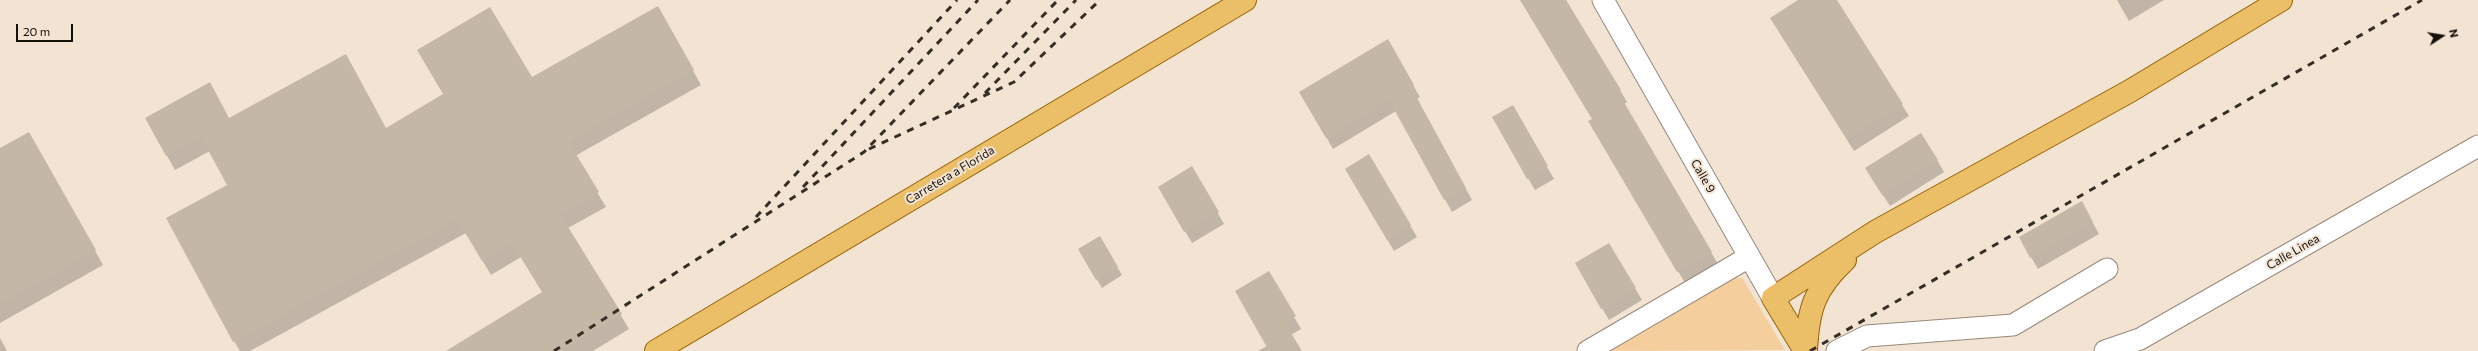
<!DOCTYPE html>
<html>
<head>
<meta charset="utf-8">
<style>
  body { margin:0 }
  #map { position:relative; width:2478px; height:351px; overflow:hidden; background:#f2e3d3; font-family:Commissioner,sans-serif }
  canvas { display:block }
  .north { position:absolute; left:2422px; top:16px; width:40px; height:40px; -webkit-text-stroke:3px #f2e3d3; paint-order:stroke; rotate:78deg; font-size:11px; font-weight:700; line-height:16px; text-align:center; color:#14100a }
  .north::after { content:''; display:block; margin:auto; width:14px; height:18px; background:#14100a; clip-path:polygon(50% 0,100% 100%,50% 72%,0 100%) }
  .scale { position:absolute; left:16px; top:24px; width:57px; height:18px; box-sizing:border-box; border:2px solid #14100a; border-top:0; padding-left:5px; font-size:12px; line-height:14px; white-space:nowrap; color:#14100a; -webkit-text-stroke:3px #f2e3d3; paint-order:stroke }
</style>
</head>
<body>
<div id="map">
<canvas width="2478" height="351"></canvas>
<div class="north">N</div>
<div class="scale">20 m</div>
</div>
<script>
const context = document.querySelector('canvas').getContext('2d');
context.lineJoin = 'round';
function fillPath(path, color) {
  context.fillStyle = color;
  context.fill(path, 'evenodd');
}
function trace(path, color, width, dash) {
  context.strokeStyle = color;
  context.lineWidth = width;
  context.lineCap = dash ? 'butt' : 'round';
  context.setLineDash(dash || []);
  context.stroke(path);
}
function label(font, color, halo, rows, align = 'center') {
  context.font = font + ' Commissioner,sans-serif';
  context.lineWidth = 4;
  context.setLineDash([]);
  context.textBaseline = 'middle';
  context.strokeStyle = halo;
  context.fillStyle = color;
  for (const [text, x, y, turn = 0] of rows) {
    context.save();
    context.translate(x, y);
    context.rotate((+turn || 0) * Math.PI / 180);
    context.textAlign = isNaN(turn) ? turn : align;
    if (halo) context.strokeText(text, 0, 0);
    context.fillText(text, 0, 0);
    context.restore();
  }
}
fillPath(new Path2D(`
  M1735,277L1743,279L1785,350L1608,351Z`), '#f5ce9d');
fillPath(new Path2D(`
  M1521,0H1566L1627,102L1624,104L1718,264L1685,283L1590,121L1593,120Z
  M1800,0H1836L1909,116L1854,151L1778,30Z
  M2117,0H2164L2129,21Z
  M666,22L701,85L575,156L606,207L568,228L629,329L593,351H448L543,293L521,257L491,275L466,233L250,351H240L234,341L228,185L210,151L175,170L146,118L229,119L386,129L532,78Z
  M1387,41L1420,97L1417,99L1472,200L1452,212L1396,111L1333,149L1301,93Z
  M1512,106L1554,179L1535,190L1493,118Z
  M29,133L103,265L0,323V149Z
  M1369,155L1417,237L1394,251L1346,169Z
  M1937,160L1944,172L1890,206L1873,180Z
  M1192,168L1224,224L1192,243L1159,187Z
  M2082,203L2099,234L2038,269L2020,238Z
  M1099,237L1122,275L1102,288L1079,250Z
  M1609,244L1642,300L1609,320L1576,264Z
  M1269,273L1301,329L1291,335L1301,351H1258L1267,346Z
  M0,338L7,351H0Z`), '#0003');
fillPath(new Path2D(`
  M1520,0H1566L1621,90L1618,92L1712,252L1677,272L1588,121L1592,119Z
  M1798,0H1837L1903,104L1847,139L1770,18Z
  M658,6L694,70L568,141L599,192L560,214L622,314L562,351H446L542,292L512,243L482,261L457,219L233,342L166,218L227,185L201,137L166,156L145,118L210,82L229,118L346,54L386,128L443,94L417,50L490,7L532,77Z
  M1388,39L1414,85L1411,87L1466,188L1444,200L1389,100L1326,138L1299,92Z
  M1513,105L1548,166L1527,179L1492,117Z
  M29,132L96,250L0,304V148Z
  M1921,133L1938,160L1882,195L1865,168Z
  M1369,154L1411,225L1387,240L1345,169Z
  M1192,166L1219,212L1184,232L1158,187Z
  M2082,201L2093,222L2030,258L2019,237Z
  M1100,236L1118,267L1096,280L1078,249Z
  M1609,243L1636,288L1601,309L1575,263Z
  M1269,271L1296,316L1285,323L1302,351H1269L1235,291Z`), '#c4b7a6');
const minor = new Path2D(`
  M1603,0L1773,298
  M1588,351L1749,257
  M1837,351L1867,336L2013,325L2107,269
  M2105,351L2140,339L2478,146`);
const major = new Path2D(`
  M656,351L1245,0
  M1805,351L1773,298L1875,232L2130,91L2281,0
  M1806,351C1808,310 1814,289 1845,260`);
trace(minor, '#968979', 23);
trace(major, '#976406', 24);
trace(minor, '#fff', 21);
trace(major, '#ebbe68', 22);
trace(new Path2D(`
  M985,93L1076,0
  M954,108L1058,0
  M869,149L1014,82L1100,0
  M803,187L978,0
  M756,217L957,0
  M554,351L864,152L1010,0
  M1810,351L2422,0`), '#342e27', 3, [7, 7]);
label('12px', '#14100a', '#f2e3d3', [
  ["Carretera a Florida",950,175,-31],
  ["Calle 9",1703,176,60],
  ["Calle Linea",2293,252,-30]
]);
</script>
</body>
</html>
